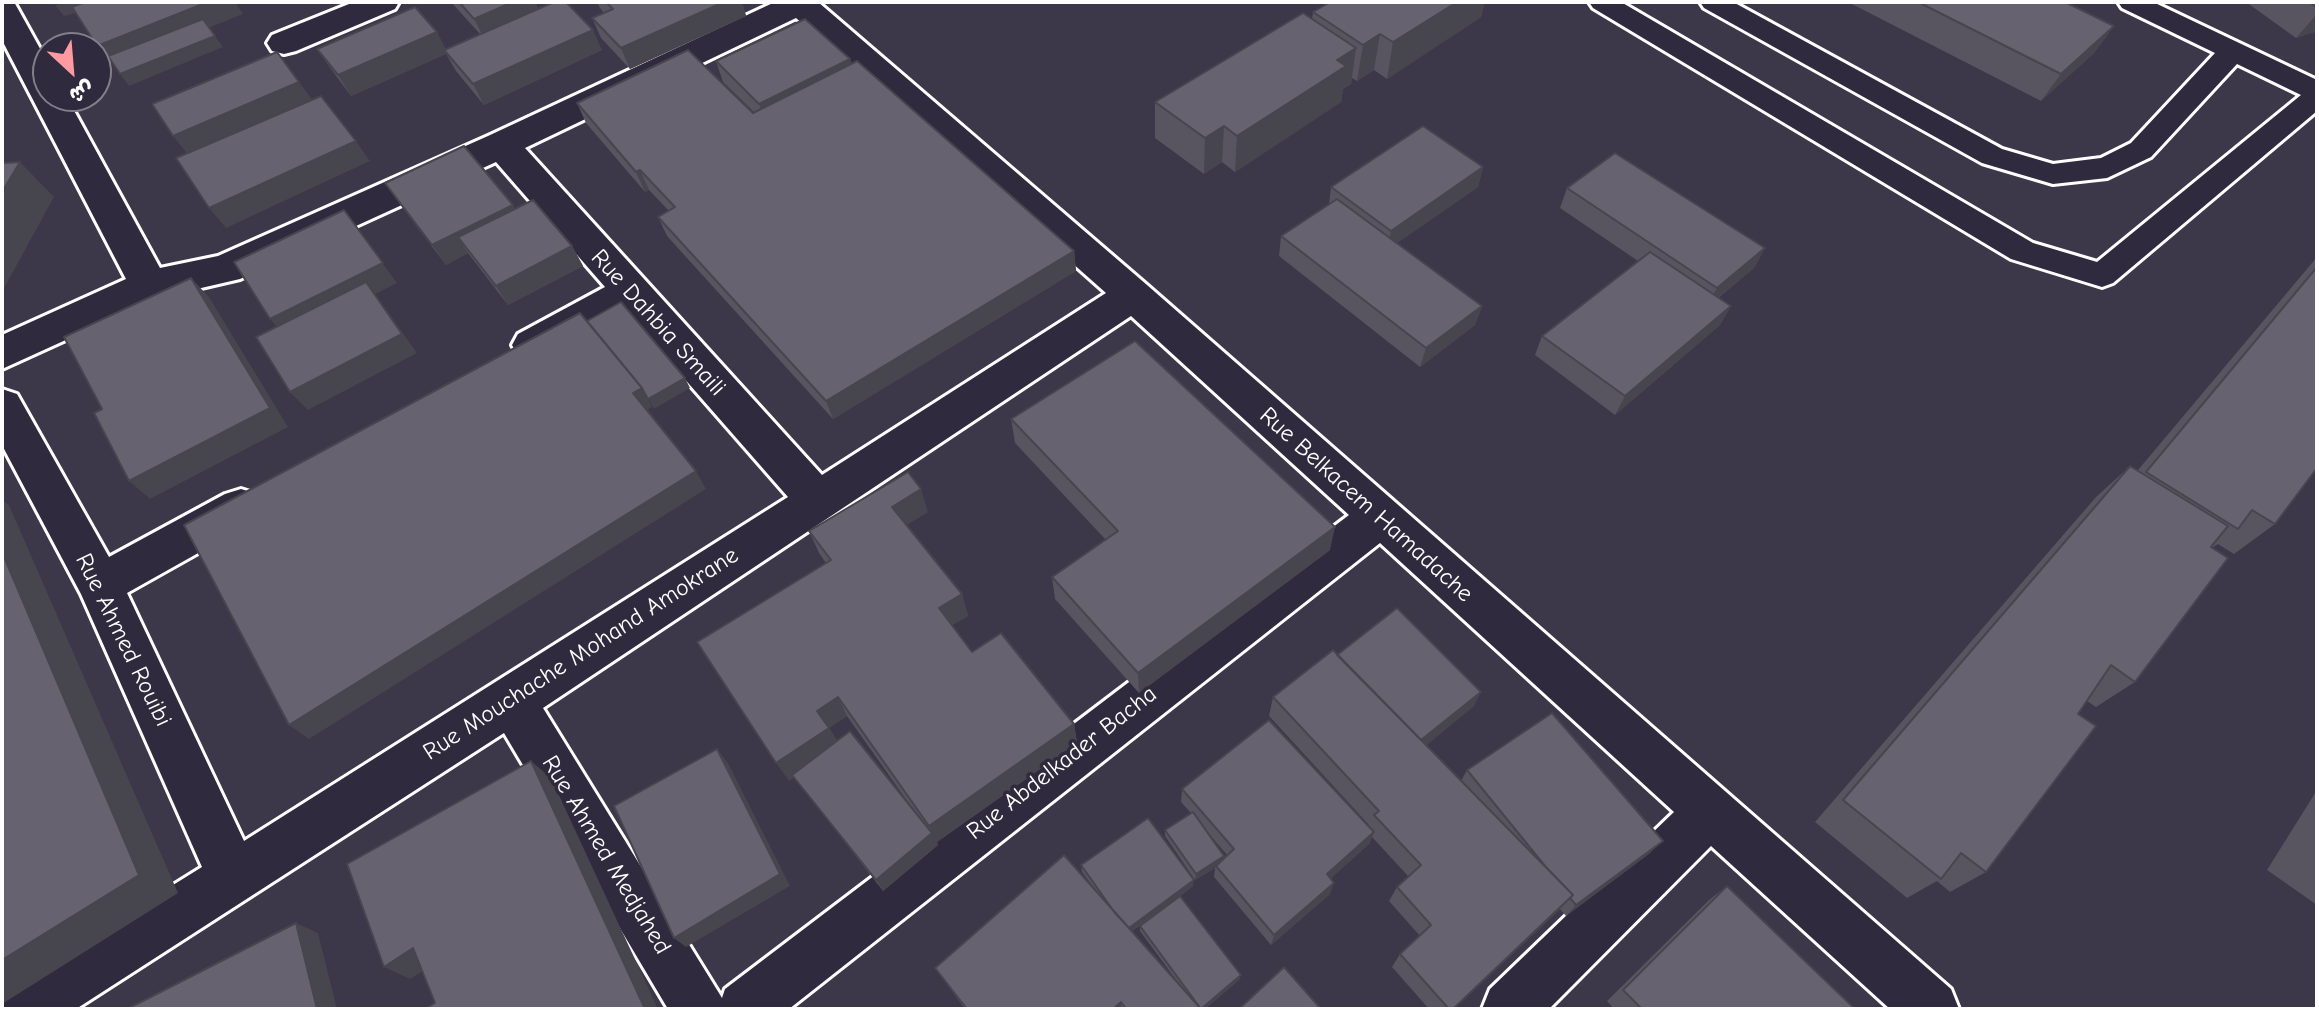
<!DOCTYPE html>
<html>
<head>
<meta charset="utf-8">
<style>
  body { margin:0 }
  #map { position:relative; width:2319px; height:1011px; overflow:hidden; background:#3c3749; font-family:"Comic Neue","Playpen Sans Arabic",sans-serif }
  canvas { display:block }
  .frame { position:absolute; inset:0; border:4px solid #fff; pointer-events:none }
  .north { position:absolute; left:32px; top:32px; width:80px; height:80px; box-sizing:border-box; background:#2f2a3d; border:2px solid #827f8b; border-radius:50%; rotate:154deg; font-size:22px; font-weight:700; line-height:32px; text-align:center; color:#fff }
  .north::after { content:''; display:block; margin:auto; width:28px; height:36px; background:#ff9aa2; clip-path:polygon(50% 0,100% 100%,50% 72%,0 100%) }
</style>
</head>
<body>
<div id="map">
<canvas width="2319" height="1011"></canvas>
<div class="frame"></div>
<div class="north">ش</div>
</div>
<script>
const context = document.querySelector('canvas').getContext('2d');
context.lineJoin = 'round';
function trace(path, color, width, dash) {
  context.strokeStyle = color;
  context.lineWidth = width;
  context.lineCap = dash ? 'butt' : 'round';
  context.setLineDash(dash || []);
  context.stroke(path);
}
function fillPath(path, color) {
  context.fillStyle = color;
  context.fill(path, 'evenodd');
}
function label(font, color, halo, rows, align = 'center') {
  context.font = font + ' "Comic Neue",sans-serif';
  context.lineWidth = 7;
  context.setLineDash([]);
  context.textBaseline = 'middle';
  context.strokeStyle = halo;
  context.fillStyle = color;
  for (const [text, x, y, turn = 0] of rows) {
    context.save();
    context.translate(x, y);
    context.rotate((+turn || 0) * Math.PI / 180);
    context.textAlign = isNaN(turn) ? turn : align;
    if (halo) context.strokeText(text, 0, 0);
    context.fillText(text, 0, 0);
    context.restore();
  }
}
const service = new Path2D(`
  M1589,2H1621L2033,243L2097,262L2301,95L2237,64L2151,157L2107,178L2053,184L1982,163L1704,8L1700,2H1733L2002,149L2053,164L2101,158L2131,143L2215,53L2122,8L2118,2H2153L2317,80V111L2113,283L2102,287L2011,259L1593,8Z`);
const minor = new Path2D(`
  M2,2H14L18,9L48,63V96H66L160,268L218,256L488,136L775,2H818L1147,285L1951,989L1959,1009H1890L1711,846L1549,1009H1482L1490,989L1674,812L1380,543L789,1009H668L504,733L76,1009H2L6,989L202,867L81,594L2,445V389L17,394L109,557L225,494L241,489L257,494L263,507L257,520L127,593L244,841L788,497L626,312L546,356L532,361L518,356L512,345L518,334L605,287L496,162L240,279L158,298L2,369V335L126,279L2,40ZM796,18L1106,293L822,475L525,148ZM1131,316L1349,515L725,989L722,998L543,708Z
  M354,2H399L395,9L296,51L284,54L272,51L267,43L272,35Z`);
trace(service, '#fff', 6);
trace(minor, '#fff', 6);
fillPath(service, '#2f2a3d');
fillPath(minor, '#2f2a3d');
fillPath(new Path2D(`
  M451,2H535L538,9L602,50L484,105L456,71L446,54L351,96L331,69L317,49H446L480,34Z
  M597,2H742L746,16L630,69L601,38L592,18L604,13L600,8Z
  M1330,2H1487L1484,4L1481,17L1387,79L1374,70L1357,81L1352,78L1351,84L1343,89L1341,102L1235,172L1222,162L1204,174L1155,138V102L1312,19L1313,12Z
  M1848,2H2065L2114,26L2094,53L2041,101Z
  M2246,2H2317V31L2296,38Z
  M850,59L851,63L1074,251L1076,271L833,419L667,236L658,217L669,211L649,190L645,192L586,123L577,103L753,113L754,112L723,82L716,61Z
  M1483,167L1478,187L1397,243L1482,306L1475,325L1420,367L1279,256L1281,236L1329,204L1331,187Z
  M385,183L515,209L572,246L583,266L508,305L468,253L446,265L399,203Z
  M1567,188L1765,248L1754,268L1718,298L1731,306L1720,325L1615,415L1535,355L1542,336L1638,261L1560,208Z
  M2317,257V468L2275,524L2234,554L2218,544L2212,548L2135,682L2096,707L2087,701L2078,714L1986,872L1950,892L1937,881L1907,898L1815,822L2096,497L2130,466L2138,470Z
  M1011,419L1330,550L1139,693L1055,599L1052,577L1106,540L1015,443Z
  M928,512L906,525L962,594L968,616L952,625L972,652L1074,724L1077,743L937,842L938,845L883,891L794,777L789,781L826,563L819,553L809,531ZM847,716L910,805L837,741L829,728Z
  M1337,655L1474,706L1426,745L1461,781L1467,770L1650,853L1566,916L1560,909L1454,1009H1429L1392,967L1400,954L1420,936L1389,901L1397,887L1408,876L1372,837L1369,844L1331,878L1330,894L1271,945L1214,877L1215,868L1195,880L1165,836V830L1191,813L1181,802L1182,789L1369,827V825L1269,716L1273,697ZM1204,828L1227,855L1223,859L1224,856Z
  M2317,790V905L2267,870Z
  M1081,865L1193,886L1180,896L1241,975L1239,980L1205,1009H965L935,968L1097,892L1082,872ZM1156,914L1140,926V931L1179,984L1132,931Z
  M1727,886L1855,1009H1614L1607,1001L1709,900Z`), '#585460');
fillPath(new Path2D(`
  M67,2H102L103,6L64,16L55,5Z
  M208,2H235L243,14L114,66L97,46Z
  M513,2H535L541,15L485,40L474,19Z
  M724,2H742L746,16L630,69L621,48Z
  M1457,2H1487L1484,4L1481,17L1387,79L1393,42Z
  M2317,14V31L2296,38Z
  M2114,26L2094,53L2041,101L2061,74Z
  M593,30L602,50L484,105L473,84Z
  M437,32L448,53L444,50L446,54L351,96L338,75Z
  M1380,34L1374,70L1357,81L1363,45Z
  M215,36L223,47L129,86L120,74Z
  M1356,48L1351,84L1343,89L1341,102L1235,172L1237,136L1337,60Z
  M850,59L855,79L766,124L759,104Z
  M299,82L314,102L189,156L173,136Z
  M1224,126L1222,162L1204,174L1205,138Z
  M356,141L370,161L226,228L209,208Z
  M20,162L54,197L2,292V192Z
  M1483,167L1478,187L1387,250L1391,231Z
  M640,170L649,190L645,192L636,172Z
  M513,205L524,225L458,237L468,253L446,265L432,245Z
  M344,210L397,283L375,294L417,353L308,410L290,392L287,338L270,319Z
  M572,246L583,266L508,305L496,286Z
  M1765,248L1754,268L1706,307L1717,288Z
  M1074,251L1076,271L833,419L826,401Z
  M191,278L209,297L288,427L150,499L129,481Z
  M1482,306L1475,325L1420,367L1426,348Z
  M1731,306L1720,325L1615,415L1625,396Z
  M685,378L690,388L654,409L648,399Z
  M642,388L652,407L644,412L633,393Z
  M696,471L706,489L309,739L289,725Z
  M921,489L928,512L899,530L892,507Z
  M2,500L9,505L178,893L2,1004Z
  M1335,527L1330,550L1139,693L1138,673Z
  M962,594L968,616L945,629L939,608Z
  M1481,692L1474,706L1414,756L1420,742Z
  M838,697L847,716L829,728L840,747L789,781L776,763L817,711Z
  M1074,724L1077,743L937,842L938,845L883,891L876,880L932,834L929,826Z
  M717,749L728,763L790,886L686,947L674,938Z
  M531,761L551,778L658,1009H645Z
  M1374,832L1369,844L1323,885L1327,874Z
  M1663,841L1650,853L1566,916L1576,905Z
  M1224,856L1223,863L1195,880L1196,874Z
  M1194,880L1193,886L1127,934V929Z
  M1334,883L1330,894L1271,945L1274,935Z
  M1573,895L1454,1009H1453Z
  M296,923L318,933L337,1009H317Z
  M413,948L439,961L410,979L384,967Z
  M1241,975L1239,980L1205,1009H1201Z
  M1121,1002V1009H1113Z`), '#47454e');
const building = new Path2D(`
  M85,2H208L97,46L72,7Z
  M459,2H513L474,19Z
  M554,2H566L593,30L473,84L444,50Z
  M606,2H724L621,48L592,18L613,9Z
  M1330,2H1457L1393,42L1380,34L1363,45L1313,12Z
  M1918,2H2065L2114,26L2061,74Z
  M2309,2H2317V8Z
  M415,7L437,32L338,75L317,49Z
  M1303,13L1356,48L1337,60L1346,66L1237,136L1224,126L1205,138L1155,102Z
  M203,19L215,36L120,74L108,56Z
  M805,19L850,59L759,104L716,61Z
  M688,50L753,113L857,61L1074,251L826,401L658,217L675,207L640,170L636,172L577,103Z
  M277,52L299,82L173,136L152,104Z
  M321,96L356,141L209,208L176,158Z
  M1423,126L1483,167L1391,231L1331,187Z
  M464,146L513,205L432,245L385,183Z
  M1615,153L1765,248L1717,288L1567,188Z
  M20,162L2,192V163Z
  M1337,199L1482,306L1426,348L1281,236Z
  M533,200L572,246L496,286L458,237Z
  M344,210L383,263L270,319L234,262Z
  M1650,252L1731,306L1625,396L1542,336Z
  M2317,267V468L2275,524L2252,510L2238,529L2146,472Z
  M191,278L270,408L129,481L94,413L102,409L64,337Z
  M366,282L402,334L290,392L256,337Z
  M621,302L685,378L648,399L642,388L587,321Z
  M580,313L642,388L633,393L696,471L289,725L184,525Z
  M1135,341L1335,527L1138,673L1052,577L1118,531L1011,419Z
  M2130,466L2228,526L2211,547L2228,558L2135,682L2111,665L2078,714L2096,726L1986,872L1961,853L1941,879L1843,800Z
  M908,472L921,489L892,507L962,594L939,608L972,652L1001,633L1074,724L929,826L838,697L817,711L829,728L776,763L697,642L831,560L809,531Z
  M2,552L139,875L2,960Z
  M1397,608L1481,692L1421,740L1337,655Z
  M1333,650L1573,895L1453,1009H1449L1400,954L1431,925L1397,887L1421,865L1374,815L1379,811L1273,697Z
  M1552,713L1663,841L1576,905L1570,898L1573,895L1545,866L1467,770Z
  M1269,720L1374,832L1327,874L1334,883L1274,935L1216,866L1234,849L1182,789Z
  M850,731L932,833L876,880L792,775Z
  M717,749L780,874L674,938L614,806Z
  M531,761L645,1009H425L435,1003L413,948L384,967L347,864Z
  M1193,812L1224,856L1196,874L1165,830Z
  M1148,818L1194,880L1129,928L1115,913L1081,865Z
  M1064,855L1201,1009H1126L1121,1002L1113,1009H967L935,968Z
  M1727,886L1855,1009H1642L1623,990Z
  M1180,896L1241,975L1201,1009L1140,926Z
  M296,923L317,1009H131V1007Z
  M1284,967L1321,1009H1239Z`);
fillPath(building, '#666270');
trace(building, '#47454e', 2);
label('24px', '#fff', '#2f2a3d', [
  ["Rue Dahbia Smaili",658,323,48],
  ["Rue Belkacem Hamadache",1366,505,42],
  ["Rue Ahmed Rouibi",123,640,64],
  ["Rue Mouchache Mohand Amokrane",581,654,-33],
  ["Rue Abdelkader Bacha",1062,763,-38],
  ["Rue Ahmed Medjahed",606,855,59]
]);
</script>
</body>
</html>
